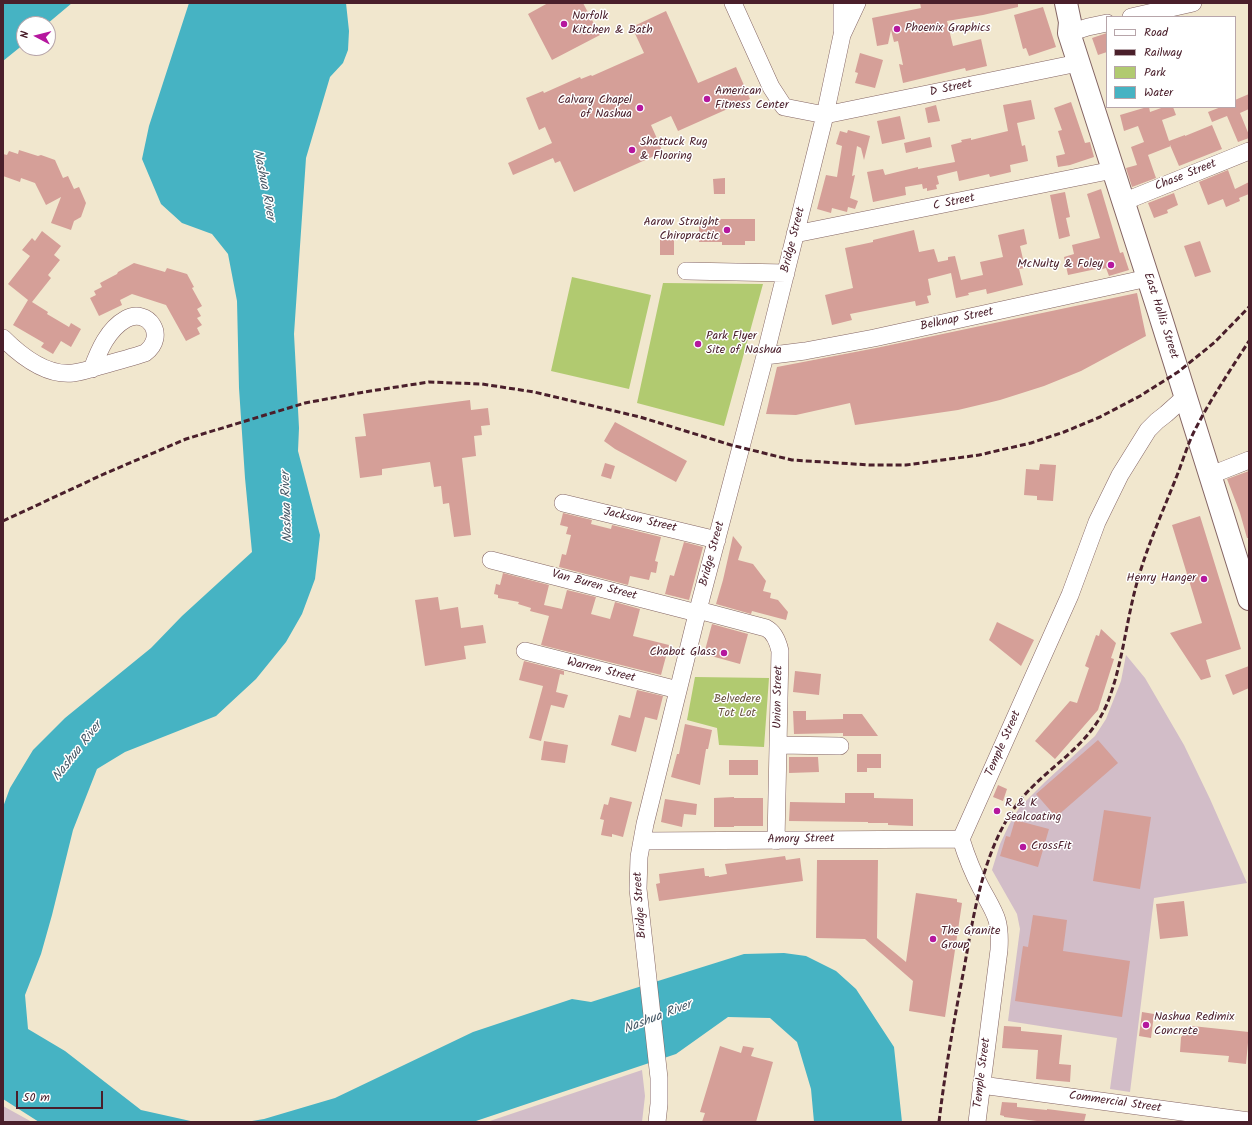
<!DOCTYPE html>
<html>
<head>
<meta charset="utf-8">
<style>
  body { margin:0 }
  #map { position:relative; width:1252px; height:1125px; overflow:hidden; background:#f1e7ce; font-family:Kalam,sans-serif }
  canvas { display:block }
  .frame { position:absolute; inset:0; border:4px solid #4a1f2b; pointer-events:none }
  .legend { position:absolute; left:1106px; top:16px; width:130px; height:92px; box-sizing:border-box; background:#fff; border:1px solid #b7a5aa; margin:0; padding:5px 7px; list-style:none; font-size:12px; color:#4a1f2b }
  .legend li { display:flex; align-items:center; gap:8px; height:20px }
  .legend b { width:20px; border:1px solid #b7a5aa }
  .north { position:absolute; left:16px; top:16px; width:40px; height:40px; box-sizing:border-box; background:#fff; border:1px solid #b7a5aa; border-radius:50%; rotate:277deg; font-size:11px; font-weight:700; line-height:16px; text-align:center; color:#4a1f2b }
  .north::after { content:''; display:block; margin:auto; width:14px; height:18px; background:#b5179e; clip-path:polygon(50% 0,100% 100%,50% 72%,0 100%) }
  .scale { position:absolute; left:16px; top:1091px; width:87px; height:18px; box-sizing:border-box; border:2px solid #4a1f2b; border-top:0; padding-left:5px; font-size:12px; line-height:14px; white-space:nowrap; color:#4a1f2b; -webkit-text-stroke:3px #fff; paint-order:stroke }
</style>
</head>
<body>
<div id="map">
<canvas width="1252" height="1125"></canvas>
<div class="frame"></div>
<ul class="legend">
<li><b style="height:5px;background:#fff"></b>Road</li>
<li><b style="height:5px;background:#4a1f2b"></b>Railway</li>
<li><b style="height:11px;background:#b1ca70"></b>Park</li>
<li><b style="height:11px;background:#46b3c3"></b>Water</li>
</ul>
<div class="north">N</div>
<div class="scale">50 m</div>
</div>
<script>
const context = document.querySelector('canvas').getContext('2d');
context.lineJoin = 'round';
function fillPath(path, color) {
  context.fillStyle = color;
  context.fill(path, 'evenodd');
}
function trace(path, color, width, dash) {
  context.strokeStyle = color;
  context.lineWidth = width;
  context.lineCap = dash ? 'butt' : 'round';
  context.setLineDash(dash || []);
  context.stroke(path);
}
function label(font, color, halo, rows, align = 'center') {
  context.font = font + ' Kalam,sans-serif';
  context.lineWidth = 3;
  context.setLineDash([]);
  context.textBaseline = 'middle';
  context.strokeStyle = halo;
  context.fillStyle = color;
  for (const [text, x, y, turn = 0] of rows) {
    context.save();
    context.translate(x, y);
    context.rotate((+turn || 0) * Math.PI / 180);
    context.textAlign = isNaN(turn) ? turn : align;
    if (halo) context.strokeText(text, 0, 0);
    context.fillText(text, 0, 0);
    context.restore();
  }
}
fillPath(new Path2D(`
  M1126,655L1145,678L1184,745L1210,799L1247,883L1154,898L1130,1092L1110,1089L1117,1038L1008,1021L1020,929L1017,914L992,870L1000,844L1009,825L1019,808L1045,782L1095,736L1106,719L1121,681Z
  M642,1070L645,1096L642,1122H487Z
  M3,1106L32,1122H3Z`), '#d2bdc8');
fillPath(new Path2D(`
  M572,277L651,295L629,389L551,371Z
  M663,283L763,284L724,426L637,403Z
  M695,677L769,678L764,747L719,745L717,728L687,720Z`), '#b1ca70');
fillPath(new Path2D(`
  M3,3H72L47,24H24V44L3,61Z
  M189,3H346L349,31L348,50L343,63L330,77L306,158L294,334L299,428L298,451L320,535L315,579L302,614L286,642L256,679L216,716L125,752L97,769L73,830L52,915L41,954L25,995L28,1029L65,1051L141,1110L195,1122H39L3,1099V807L10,788L33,750L65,718L151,648L182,616L252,552L245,478L239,388L237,301L228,254L212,234L182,223L161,204L142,159L149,126Z
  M784,953L806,956L836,971L856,989L894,1047L902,1122H814L811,1089L797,1042L770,1018L728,1017L676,1054L473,1122H246L264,1119L335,1098L473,1032L572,999L591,1002L744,954Z`), '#46b3c3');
fillPath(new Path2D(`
  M548,3H583L600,35L552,60L528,14Z
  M920,3H1018V7L983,15L947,21L953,46L981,39L987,66L966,71L965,68L903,83L899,64L903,65L898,41L894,42L891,30L888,44L877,46L872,18L921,8Z
  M1043,7L1056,47L1029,56L1026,48L1023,49L1014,15Z
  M666,11L698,83L736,67L750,99L678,131L671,116L651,125L663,152L574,192L560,161L555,163L553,158L513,175L508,163L552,143L545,127L539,130L526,98L543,91L544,93L580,77L581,79L591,75L592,76L644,53L632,27Z
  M1107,33V52L1098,55L1092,38Z
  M860,53L883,60L875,88L855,83L858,73L855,72Z
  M1249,94V109L1240,113L1249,135V138L1238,142L1227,116L1212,122L1208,112L1221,107H1235V100Z
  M1031,100L1035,119L1017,123L1022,146L1025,145L1028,161L1010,165L1011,172L990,177L989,174L959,181L957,171L937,176L939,184L936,185L937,189L927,191V188L923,189L922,184L905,187L906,195L873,202L867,172L883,169L885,175L918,167V169L955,162L951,145L962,142L961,140L971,138V140L1008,131L1003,105Z
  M1071,102L1085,143L1090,142L1094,157L1070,165L1058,167L1056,156L1065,154L1058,131L1062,130L1054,108Z
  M936,105L940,121L928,123L925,108Z
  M1147,107H1149L1150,112L1164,107H1173L1176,115L1162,120L1169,141L1185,135V136L1212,125L1222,149L1179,166L1170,145L1171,146L1148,155L1156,178L1132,187L1126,168L1137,165L1131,147L1144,142L1138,126L1124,131L1120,115Z
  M900,116L905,139L882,144L877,121Z
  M848,130L870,136L864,160L861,148L857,146L852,176L855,175L850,198L858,201L855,209L848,207L847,212L832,208L831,213L817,209L826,175L837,177L842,146L836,144L840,131L847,133Z
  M930,137L932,147L906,153L904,143Z
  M19,150L38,156L41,155L55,160L63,178L68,176L74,189L79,187L86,203L81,217L74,221L71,230L51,223L61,197L46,205L35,183L21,178L20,182L3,176V154L7,155L9,151L18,154Z
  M1228,170L1235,189L1249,182V194L1239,198L1240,201L1226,207L1223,199L1208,205L1199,182Z
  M725,178V194H714L713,179Z
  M1101,189L1120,253L1123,252L1129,270L1109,276L1106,268L1096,271V269L1068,275L1064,257L1074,254L1072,245L1100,238L1087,194Z
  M1065,192L1070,217L1066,218L1070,236L1059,239L1050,195Z
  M1174,193L1178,205L1167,210L1168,213L1154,218L1148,203Z
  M699,219H755V241H745V245H722V242H699Z
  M1024,229L1027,244L1020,246L1025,268L1019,269L1023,285L987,294L986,289L968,293L969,295L956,298L951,273L928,279L931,295L927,296L929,303L916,306L915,301L850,314L852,320L832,325L825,295L853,288L845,248L873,242V240L914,230L919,252L934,249L938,262L948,260V257L955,256L961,280L983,275L980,262L1003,257L998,235Z
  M42,231L61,246L54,255L60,260L48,275L51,278L32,302L48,312L47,314L69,327L71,323L81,329L71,347L61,341L53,354L41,347L44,343L13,325L28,300L8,284L30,256L22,250L32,238L35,241Z
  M674,236V255H660V237Z
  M1200,241L1211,272L1195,277L1184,246Z
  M134,263L165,272L167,268L187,274L194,287L192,288L202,306L197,309L201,316L197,318L202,325L197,328L200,334L186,341L166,305L132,294L120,300L122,305L99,316L90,298L96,295L94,291L102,287L100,283L117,274L118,272Z
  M1137,293L1146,336L1081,371L1044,386L1000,400L958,410L855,425L850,403L796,415L766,414L777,367L876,348Z
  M470,400L471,410L488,408L490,425L481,426L482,435L474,436L476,456L462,458L471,535L454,537L449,503L443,504L441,486L434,487L430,462L382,469V475L360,478L355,437L366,436L363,414Z
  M615,422L687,461L676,482L615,449L604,441Z
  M605,463L615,466L611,479L601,476Z
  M1040,464L1056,465L1053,501L1037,500V496L1024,495L1026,469L1039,470Z
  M1249,471V538H1247L1240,513L1227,479Z
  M563,513L592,520L591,524L611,529L612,525L661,537L655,561L658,562L656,573L651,572L649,580L630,576L628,585L559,567L562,554L566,555L571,535L566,534L568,527L560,525Z
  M1200,516L1241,649L1206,660L1211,677L1201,680L1170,633L1202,623L1172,525Z
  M733,536L742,547L738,560L753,564L766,581L763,591L771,593L770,598L778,600L788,612L786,620L752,611L751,614L716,604L723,580Z
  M684,542L703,547L689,600L665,594L670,575L674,576Z
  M503,573L549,585L544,605L562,609L567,590L596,597L591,614L610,619L615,602L640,609L633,636L669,645L661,675L541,645L549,616L530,611L531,608L518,604L519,602L498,598V595L494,594L496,584L500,585Z
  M438,597L440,610L458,607L461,628L483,625L486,643L464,646L466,659L425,666L415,600Z
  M997,622L1034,640L1021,666L989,640Z
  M712,624L748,634L740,664L704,654Z
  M1101,629L1116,643L1111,658L1114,659L1098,710L1055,759L1035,741L1070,701L1077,703L1089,668L1085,666L1096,635L1099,636Z
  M524,661L564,671V675L560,674L556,692L568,695L564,708L551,705L541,741L529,738L543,686L519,680Z
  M1249,666V688L1233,695L1225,675Z
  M795,671L821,674L819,695L793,692Z
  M637,690L663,696L657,720L645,717L636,752L611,745L619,715L630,718Z
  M793,711H806V720L843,719V714H862L878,736H843V733L794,734Z
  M685,724L712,730L708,749H706L700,785L671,777L677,754H679Z
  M1098,740L1118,763L1056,817L1036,794Z
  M544,741L568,745L565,763L541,760Z
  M857,754H881V768H867V772H857Z
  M789,757H818L819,772L789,773Z
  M729,760H758V775H729Z
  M998,785L1007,789L1003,801L993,797Z
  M845,793H874V798L913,799V826L888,825V823H868V822L789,821L790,802L845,803Z
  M610,797L632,802L623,837L612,834V837L601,835L604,820L600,819L604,804L608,805Z
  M734,797V798H763V826H734V827H714V798Z
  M665,799L697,804L696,815L684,814L682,827L661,822Z
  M1104,810L1151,817L1140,889L1093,881Z
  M1015,820L1049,829L1038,867L1000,856L1006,836L1010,837Z
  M785,856L786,860L800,858L803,881L659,901L656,884L660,883L659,874L704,868L705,876H709V877L727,874L725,864Z
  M817,860H878L877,938L906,962L916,893L957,899V902L962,903L945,1017L909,1011L913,981L865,939L816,938Z
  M1184,901L1188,936L1160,939L1156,904Z
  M1033,915L1067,920L1063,951L1130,961L1122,1017L1015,1001L1023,946L1028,947Z
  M1142,1012L1154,1014L1151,1038L1139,1036Z
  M1004,1026L1021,1027V1031L1062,1035L1059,1064L1071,1065L1070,1082L1036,1079L1038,1050L1002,1048Z
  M1192,1026L1249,1032L1246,1064L1228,1062L1229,1056L1180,1052L1181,1037Z
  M720,1046L741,1053L743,1046L754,1048L751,1056L773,1062L756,1122H702L705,1113L700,1112Z
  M1002,1102L1017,1103V1107L1047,1110V1109L1086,1114L1084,1122H1045L1004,1117V1116L1000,1115Z`), '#d59f98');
const minor = new Path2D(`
  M733,3L771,87L784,107L825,115L1078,63
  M1131,17L1193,3
  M842,31V3
  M1069,33L1088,27L1107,23
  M1123,202L1249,151
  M795,234L1113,170
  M686,271L786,273
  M3,338C21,356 46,376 73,373C82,372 91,369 100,366C115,362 130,358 145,353C168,336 148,307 126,319C108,329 99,350 92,369
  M765,356L805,351L874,338L1148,278
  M1211,475L1249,460
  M563,503L717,540
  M491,560L697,613
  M698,610L766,628C774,632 778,642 780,651L776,841
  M525,651L678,690
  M778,745L840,746
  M642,841L961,839
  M981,1085L1249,1121
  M657,1122L659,1104V1078L638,889L639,857L645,824L698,610L765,356L825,115L842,35L857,3
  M977,1122L999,950C1001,919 995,914 981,888C973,873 966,855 961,839L1049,642L1070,595L1097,522L1120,475L1148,430L1157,421L1166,414L1186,396`);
const major = new Path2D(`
  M1066,3L1070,22L1069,33L1159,312L1249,599`);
trace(minor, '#846564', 18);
trace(major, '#846564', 24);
trace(minor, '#fff', 17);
trace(major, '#fff', 22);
trace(new Path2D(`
  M3,521L104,474L186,439L305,403L364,392L429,382L482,384L534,392L640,417L731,445L792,460L870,465H906L979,455L1031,443L1064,432L1100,417L1140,396L1178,372L1215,342L1249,307
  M939,1122C945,1071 954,1020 964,969C973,918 982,857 1011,813C1038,770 1086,753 1107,704C1123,664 1126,620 1138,579C1148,544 1163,511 1176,478C1183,461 1188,442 1197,426C1212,397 1231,369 1249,341`), '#4a1f2b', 3, [6, 3]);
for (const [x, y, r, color] of [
  [564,24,4,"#b5179e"],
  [897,29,4,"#b5179e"],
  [707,99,4,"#b5179e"],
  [640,108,4,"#b5179e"],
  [632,150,4,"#b5179e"],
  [727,230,4,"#b5179e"],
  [1111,265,4,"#b5179e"],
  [698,344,4,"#b5179e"],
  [1204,579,4,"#b5179e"],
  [724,653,4,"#b5179e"],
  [997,811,4,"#b5179e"],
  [1023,847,4,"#b5179e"],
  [933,939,4,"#b5179e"],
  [1146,1025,4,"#b5179e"]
]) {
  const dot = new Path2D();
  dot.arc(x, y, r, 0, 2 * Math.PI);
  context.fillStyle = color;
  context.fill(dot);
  trace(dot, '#fff', 1.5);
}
label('12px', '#4a1f2b', '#fff', [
  ["Norfolk",572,17],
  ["Kitchen & Bath",572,31],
  ["Phoenix Graphics",905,29],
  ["American",715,92],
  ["Fitness Center",715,106],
  ["Calvary Chapel",632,101,"right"],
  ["of Nashua",632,115,"right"],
  ["Shattuck Rug",640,143],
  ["& Flooring",640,157],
  ["Aarow Straight",719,223,"right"],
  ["Chiropractic",719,237,"right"],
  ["McNulty & Foley",1103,265,"right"],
  ["Park Flyer",706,337],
  ["Site of Nashua",706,351],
  ["Henry Hanger",1196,579,"right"],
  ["Chabot Glass",716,653,"right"],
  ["R & K",1005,804],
  ["Sealcoating",1005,818],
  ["CrossFit",1031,847],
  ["The Granite",941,932],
  ["Group",941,946],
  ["Nashua Redimix",1154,1018],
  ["Concrete",1154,1032]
], 'left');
label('12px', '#4a1f2b', '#fff', [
  ["D Street",951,89,-12],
  ["Chase Street",1186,176,-22],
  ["C Street",954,203,-12],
  ["Bridge Street",794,240,-76],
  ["East Hollis Street",1160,316,72],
  ["Belknap Street",957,320,-12],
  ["Jackson Street",640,521,13],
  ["Bridge Street",713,554,-75],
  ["Van Buren Street",594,586,15],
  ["Warren Street",601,671,14],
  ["Union Street",779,697,-89],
  ["Temple Street",1004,744,-66],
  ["Amory Street",801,840,-1],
  ["Bridge Street",641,905,-94],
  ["Temple Street",983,1073,-83],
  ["Commercial Street",1115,1103,8]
]);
label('12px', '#695240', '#fff', [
  ["Belvedere",737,700],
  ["Tot Lot",737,714]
]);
label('italic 13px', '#485a68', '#fff', [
  ["Nashua River",263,185,79],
  ["Nashua River",288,507,-92],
  ["Nashua River",78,752,-52],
  ["Nashua River",658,1018,-21]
]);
</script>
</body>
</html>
